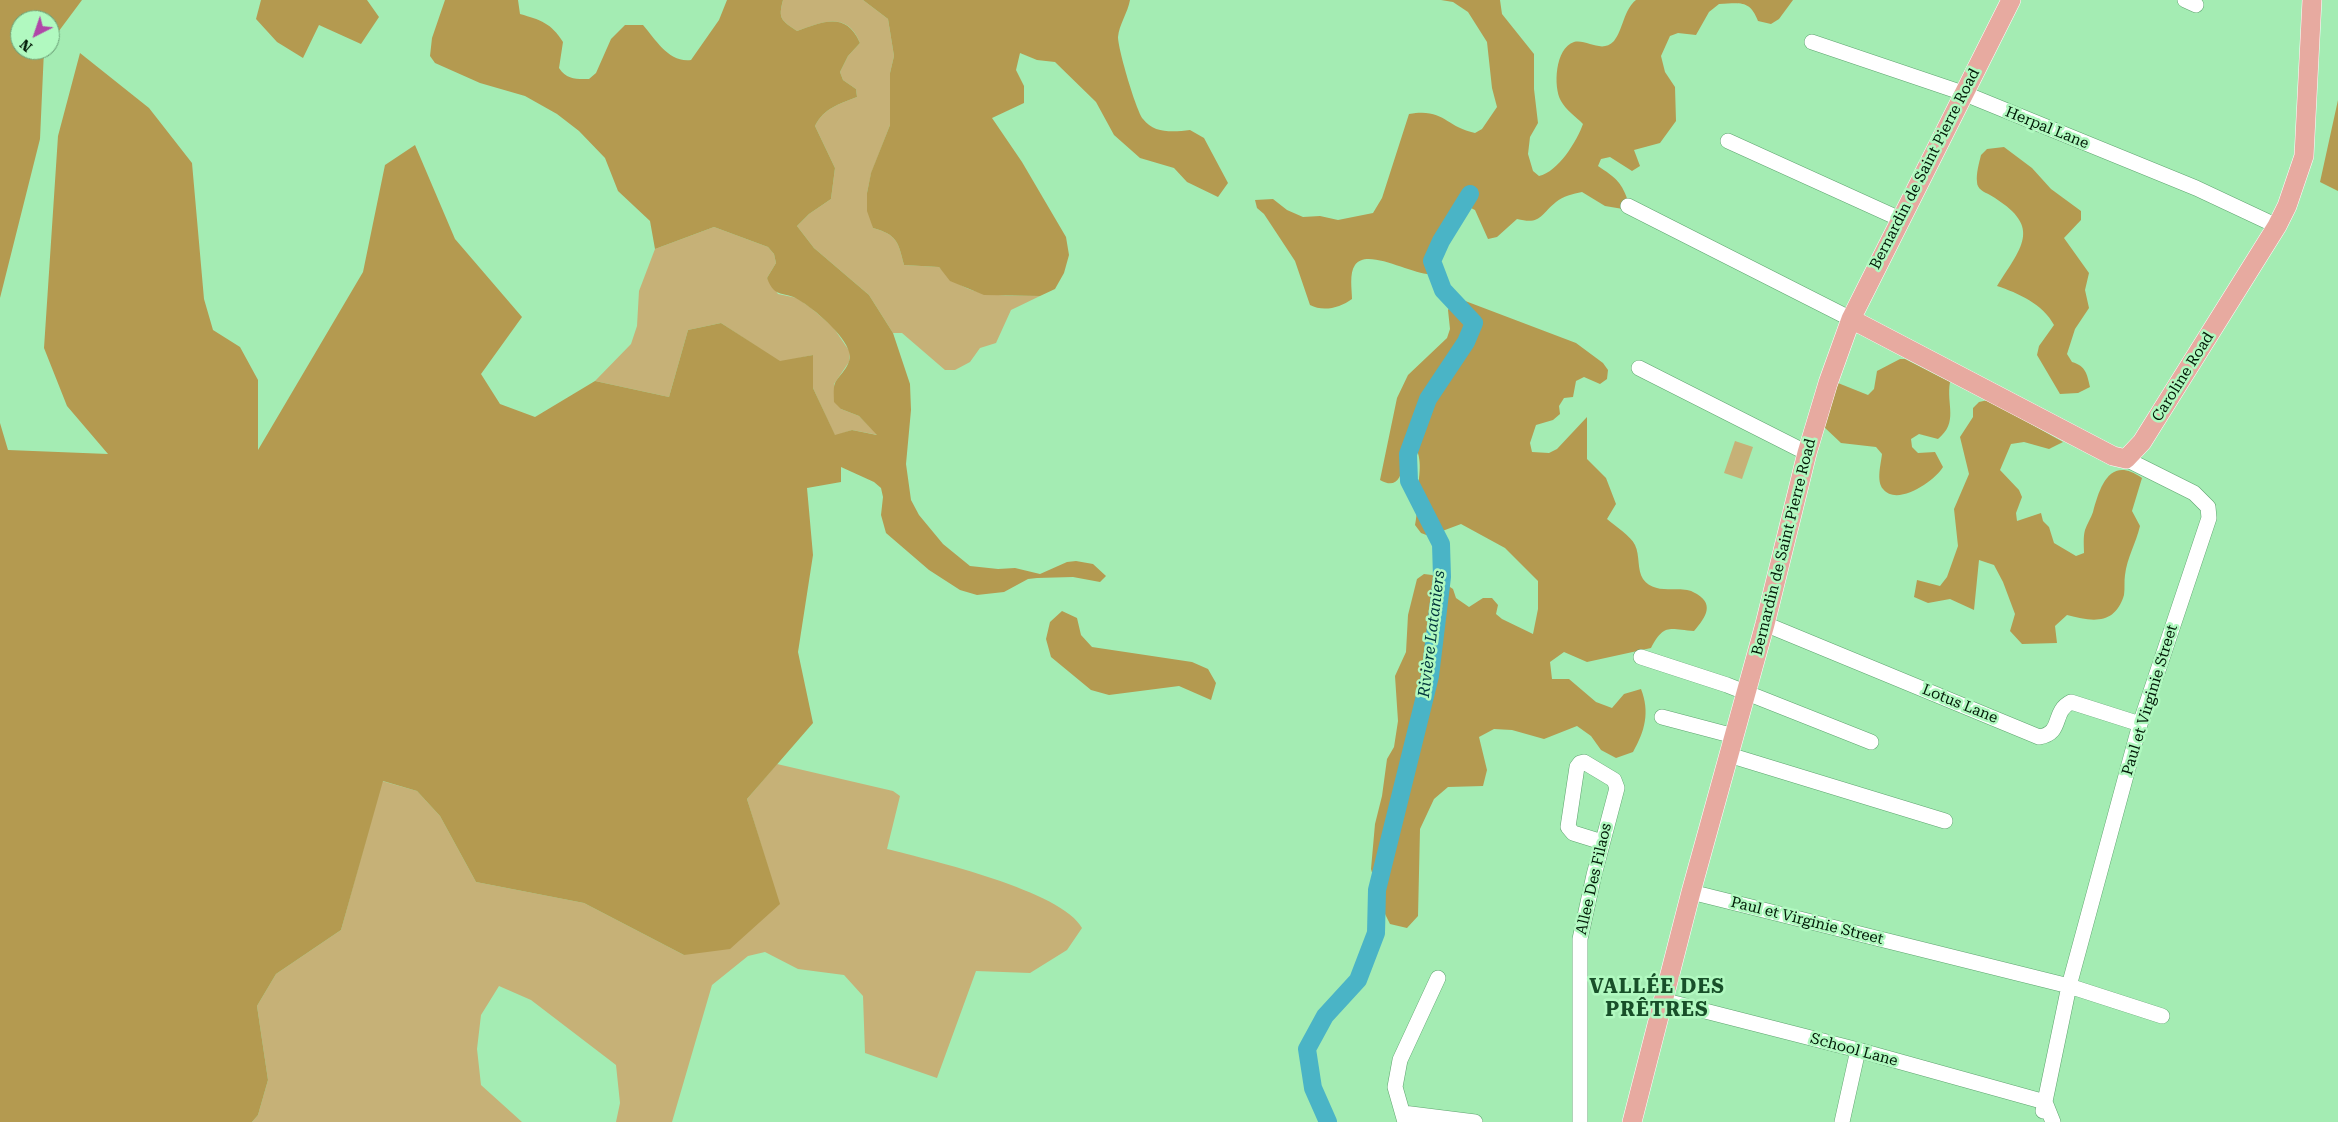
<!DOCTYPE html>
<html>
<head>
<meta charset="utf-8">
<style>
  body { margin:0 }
  #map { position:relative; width:2338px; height:1122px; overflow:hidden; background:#a4ecb3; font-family:"Roboto Serif",serif }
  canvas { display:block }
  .north { position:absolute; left:10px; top:10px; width:50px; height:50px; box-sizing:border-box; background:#b1f9c0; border:1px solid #6a9f76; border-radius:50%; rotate:221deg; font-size:14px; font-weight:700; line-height:20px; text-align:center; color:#001906 }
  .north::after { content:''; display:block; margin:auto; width:18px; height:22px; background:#b046a8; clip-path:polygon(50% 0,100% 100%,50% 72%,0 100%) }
</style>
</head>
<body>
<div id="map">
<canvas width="2338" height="1122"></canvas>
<div class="north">N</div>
</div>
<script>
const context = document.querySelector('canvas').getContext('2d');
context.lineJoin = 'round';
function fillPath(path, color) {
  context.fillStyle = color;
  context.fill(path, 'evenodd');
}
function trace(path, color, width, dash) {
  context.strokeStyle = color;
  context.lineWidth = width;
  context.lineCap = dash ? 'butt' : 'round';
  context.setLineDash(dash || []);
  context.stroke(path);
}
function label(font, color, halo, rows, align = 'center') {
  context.font = font + ' "Roboto Serif",serif';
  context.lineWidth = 5;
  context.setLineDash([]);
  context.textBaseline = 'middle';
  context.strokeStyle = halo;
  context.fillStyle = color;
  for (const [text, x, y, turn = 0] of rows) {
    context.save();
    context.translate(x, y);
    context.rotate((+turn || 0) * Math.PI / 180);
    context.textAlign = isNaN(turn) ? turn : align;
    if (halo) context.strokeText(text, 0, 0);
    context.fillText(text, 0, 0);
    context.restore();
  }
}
fillPath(new Path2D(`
  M783,0H863L888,19L894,56L890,73V125L871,174L867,193L873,228C897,235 898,241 904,265L939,267C967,300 1001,295 1040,296L1011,310L996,343L980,348L970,362L955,370H945L902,333H893L869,295L814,248L797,226L809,214L831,199L835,168L815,126C824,108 839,104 857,97L856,89L843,80L840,72L848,56L860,43C847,11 823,22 797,31C781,20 778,19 783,0Z
  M714,227L768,247L774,254L776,263L767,278L778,294L797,298L811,308L833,327L850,352L849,362L834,384L841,409L859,416L878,435L852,430L835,436L813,388V355L780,362L721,323L688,330L669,397L595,381L631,344L637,326L639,291L655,249Z
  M1735,441L1753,447L1742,479L1724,473Z
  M777,764L893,791L900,796L887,849C930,860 1063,891 1082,928L1067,950L1030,973L976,971L937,1078L865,1053L863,996L844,975L798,969L765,952L748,956L712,985L672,1122H616L620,1103L616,1065L531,1000L499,986L481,1015L477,1049L481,1085L522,1122H252L258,1115L268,1080L257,1006L276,974L341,930L382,781L417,791L440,816L476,882L584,903L684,955L779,904L747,799Z`), '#c6b177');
fillPath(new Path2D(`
  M0,0H82L50,43V20H20V50H44L40,139L0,298Z
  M261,0H367L379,17L361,44L319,25L303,58L277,42L256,19Z
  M445,0H518L520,14C541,20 551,23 563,42L559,68C567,80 576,79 589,79L596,73L611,39L625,25H643C656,40 669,63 691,60L719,20L727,0H783C778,19 781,20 797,31C823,22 846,11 860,43L848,56L840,72L843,80L856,89L857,97C839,104 824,108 815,126L835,168L831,199L809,214L797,226L814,248L869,295L893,333L910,384L911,410L906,464L911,500L919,515L943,544L970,566L998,569L1015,568L1040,574L1067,562L1076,561L1093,564L1106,576L1100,582L1073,577L1037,578L1028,579L1004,592L977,595L960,590L929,570L886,533L881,515L883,497L881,488L874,482L841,467V482L807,488L813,555L798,652L813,723L747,799L780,904L730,949L684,955L584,903L476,882L440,816L417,791L383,781L341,930L276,974L257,1006L268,1080L258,1115L252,1122H0V423L8,450L108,454L67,406L44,348L58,136L80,53L149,108L192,163L204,299L213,330L240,347L258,380V450L363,272L385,165L415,145L455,239L522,317L481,374L500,404L535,417L595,381L669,397L688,330L721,323L780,361L813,355V388L835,435L852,430L877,435L859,416L841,409L834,402C834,396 833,388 835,383C840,374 853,364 849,352C845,335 814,309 799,300C784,290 775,300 767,278L776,263L774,254L768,247L714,227L655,249L650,221L618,191L605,158L579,131L557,114L525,96L480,83L435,63L430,56L432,38Z
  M863,0H1130C1128,12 1119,25 1118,37C1118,49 1136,110 1143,119C1154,134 1174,132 1190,130L1204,138L1228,183L1218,197L1187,182L1174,168L1140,158L1114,135L1096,102L1055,62L1037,60L1020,53L1016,70L1024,86V103L992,118L1022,162L1066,237L1069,255L1064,273L1055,289L1040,296L984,295L950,281L939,267L904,265C898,241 897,235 873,228L867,211V193L871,173L890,125V73L894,56L888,19Z
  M1441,0H1500L1502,14L1534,54V89L1538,123L1530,137L1528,154L1533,171L1539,176C1558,172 1577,141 1583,124C1576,117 1566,110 1561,101C1553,87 1555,48 1574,42C1587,39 1602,54 1614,41C1623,30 1624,9 1636,0H1793L1779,19L1771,24L1758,21C1750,0 1741,3 1719,4L1709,12L1696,35L1678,33L1670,36L1661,56L1665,72L1675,87L1676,121L1660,143L1634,150L1640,166L1632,171L1610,157L1601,159L1598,166C1616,178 1622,182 1629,204L1623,209L1605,206L1582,192C1573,194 1563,196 1556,202C1540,215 1541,225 1517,219L1497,237L1488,239L1475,210L1463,204C1444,229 1428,241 1431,274C1412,275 1367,247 1355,265C1349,273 1352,290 1352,299C1340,308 1323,312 1310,305L1295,261L1264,214L1257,208L1255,200L1273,199L1287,210L1303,217L1320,216L1338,220L1373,213L1382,198L1409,114C1445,108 1445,127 1475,133L1482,129L1497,107L1492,88L1487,42L1468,12L1453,2Z
  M2338,100V191L2320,182Z
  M2004,147L2032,168L2051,189L2081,211V220L2064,238L2089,273L2085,290L2089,308L2075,329L2067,354L2072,362C2086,366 2087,374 2090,387L2078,393L2060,394L2037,355L2039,346L2054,325C2043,304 2018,293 1997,286C2024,244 2042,226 1990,195C1984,192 1977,189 1977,182C1976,174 1979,163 1981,155L1987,149Z
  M1460,299L1576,343L1603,363L1608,370L1607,379L1600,384L1584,377L1576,381L1573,397L1564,398L1559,406L1560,414L1553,420L1536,425L1530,443L1532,452L1549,453L1557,449L1587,417V459L1606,478L1616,504L1607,519C1615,526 1631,536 1635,545C1640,555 1637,570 1643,579C1655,596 1680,585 1693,592C1716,603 1706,617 1694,631C1669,629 1664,623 1651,648L1587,662L1564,652L1550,662L1552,679H1569L1596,702L1612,708L1624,694L1641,689C1650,712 1645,731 1633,752L1616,758L1601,750L1591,736L1577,726L1544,739L1512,730L1494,729L1479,737L1487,770L1483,786L1448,787L1434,799L1420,829L1418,916L1407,928L1390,924L1382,908L1371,869L1375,824L1382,796L1387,759L1394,747L1398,721L1395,676L1406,652L1408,615L1417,579L1424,574L1432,575L1453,589L1456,598L1469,607L1483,598H1492L1498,605L1496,614L1502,619L1533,634L1538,609V581L1505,548L1461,524L1429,536L1421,533L1415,525C1418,511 1416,503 1418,490C1420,467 1423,457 1410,436C1402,450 1408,496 1380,480L1397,398L1408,375L1447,338L1450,329L1448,310L1452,302Z
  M1900,359H1905L1950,382C1946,405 1959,422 1938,439L1919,434L1911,439L1912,447L1918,453L1935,452L1943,467C1935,481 1897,507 1883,489C1876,481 1881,464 1882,454L1876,447L1841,443L1822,425L1838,383L1868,395L1874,389L1877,371Z
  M1988,400L2063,442L2049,449L2024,442L2011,444L2000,470L2019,490L2022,497L2016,513L2017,521L2041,513L2043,521L2049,527L2054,543L2076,556L2084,553C2084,546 2083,537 2085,530C2087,524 2091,518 2093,512C2100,486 2110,455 2142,478L2132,511L2140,526C2136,543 2127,558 2125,575C2124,581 2125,588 2124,595C2115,625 2093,622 2067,615L2055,626L2057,643L2022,644L2010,631L2015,614L2003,582L1994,565L1979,560L1974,610L1950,599L1928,603L1914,597L1917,580L1940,586L1947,577L1958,546L1954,509L1969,474L1960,437L1973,417V408L1979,402Z
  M1062,611L1077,618L1081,635L1092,647L1192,662L1208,669L1216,683L1211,700L1179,686L1109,695L1091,690L1051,657L1046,639L1050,622Z`), '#b49a50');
trace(new Path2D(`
  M1328,1122L1313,1088L1307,1049L1325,1016L1358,980L1376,933L1377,890L1430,676L1442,577L1441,544L1409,481L1408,454L1428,399L1466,342L1474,323L1443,290L1432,261L1441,241L1470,194`), '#4ab4c6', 18);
const minor = new Path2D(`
  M2185,0L2196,5
  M1812,42L1963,93L2196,188L2277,226
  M1728,141L1900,219
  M1628,206L1851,319
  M1639,368L1807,453
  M1765,624L2039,737C2064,733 2051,712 2071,702L2140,724
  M1641,657L1727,685L1871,742
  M1662,717L1734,736
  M1729,755L1945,821
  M1691,892L2069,986L2140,724L2209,518L2208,507L2194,493L2126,459
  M1662,1000L1858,1050L2045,1102L2053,1122
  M2043,1111L2069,986L2162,1016
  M1403,1113L1475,1122
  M1405,1122L1395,1087L1400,1060L1438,978
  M1580,1122V939L1594,875L1617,788L1614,780L1584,762L1580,763L1577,767L1568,827L1573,833L1602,842
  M1842,1122L1858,1050`);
const major = new Path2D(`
  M1851,319L2113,456L2126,459L2142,442L2277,226L2287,206L2304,156L2312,0
  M1632,1122L1691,892L1765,624L1807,453L1828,383L1851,319L2011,0`);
trace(minor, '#5ea46f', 16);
trace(major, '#fff', 20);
trace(minor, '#fff', 15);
trace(major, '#e7aaa0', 19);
label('15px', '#001906', '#b1f9c0', [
  ["Herpal Lane",2047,128,22],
  ["Bernardin de Saint Pierre Road",1925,169,-63],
  ["Caroline Road",2183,377,-58],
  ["Bernardin de Saint Pierre Road",1784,547,-76],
  ["Paul et Virginie Street",2150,700,-73],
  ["Lotus Lane",1960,704,22],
  ["Allee Des Filaos",1594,879,-77],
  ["Paul et Virginie Street",1807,921,14],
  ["School Lane",1854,1050,15]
]);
label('italic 16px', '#00343c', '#b1f9c0', [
  ["Rivière Lataniers",1432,634,-83]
]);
context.letterSpacing = '1px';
label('bold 20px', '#184f29', '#b1f9c0', [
  ["VALLÉE DES",1657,987],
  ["PRÊTRES",1657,1010]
]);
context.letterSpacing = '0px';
</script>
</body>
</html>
